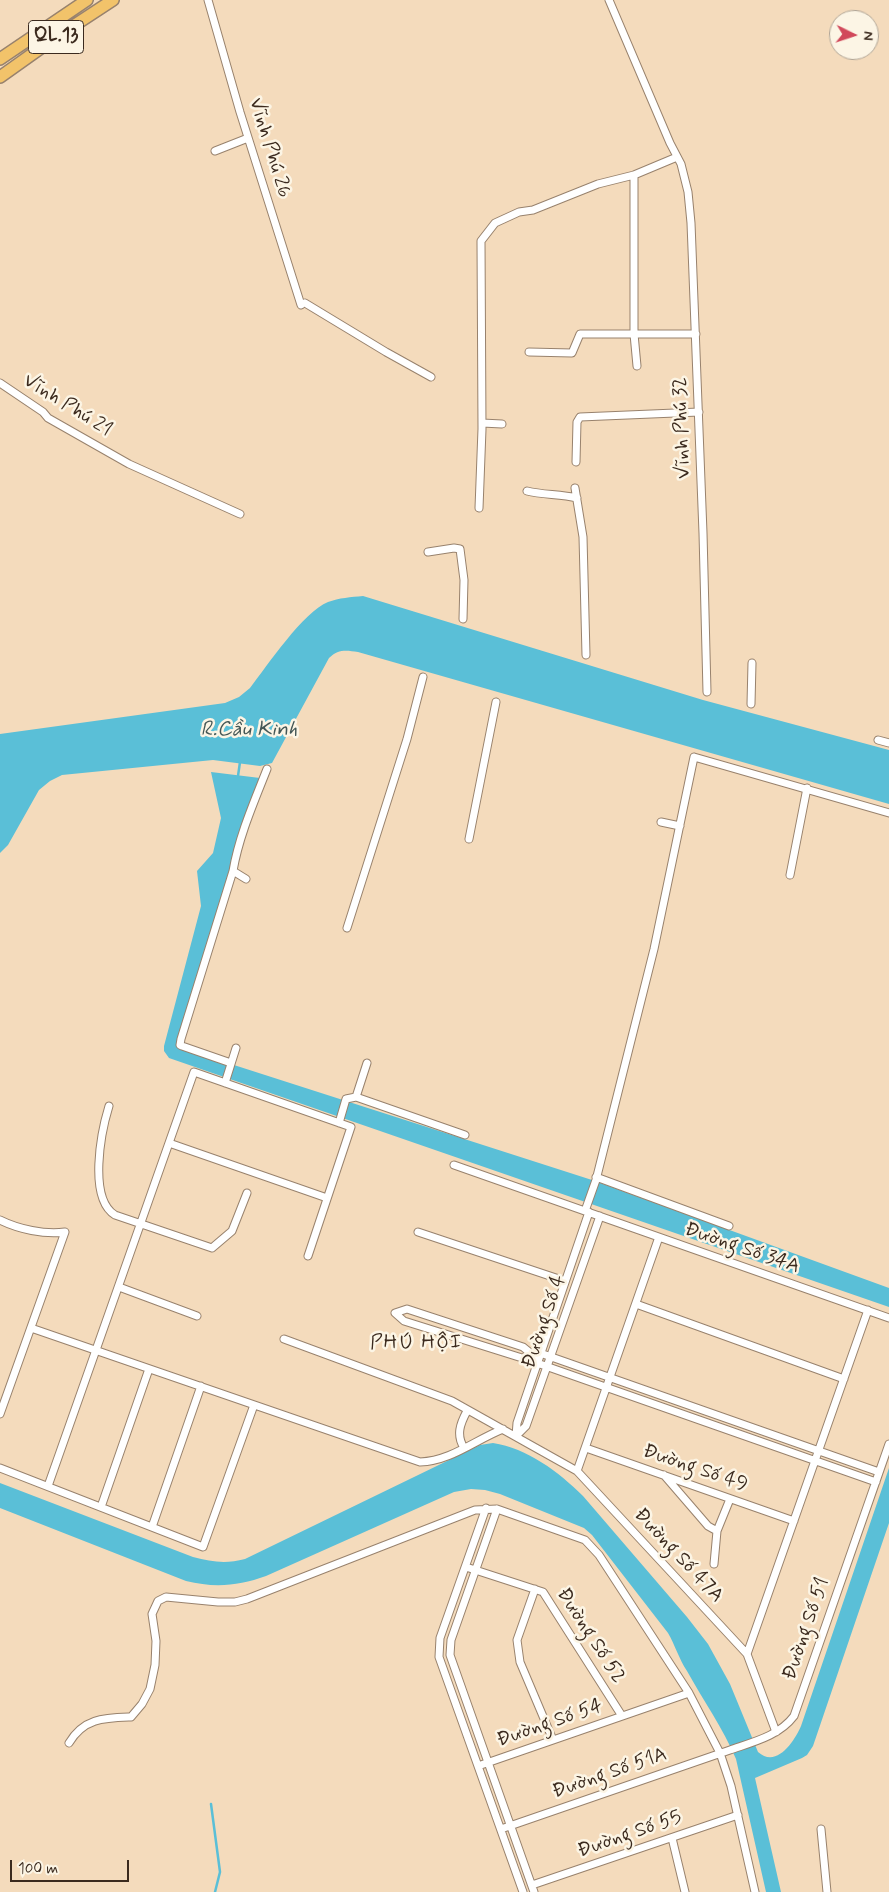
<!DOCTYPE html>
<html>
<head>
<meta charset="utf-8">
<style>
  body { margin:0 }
  #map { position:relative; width:889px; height:1892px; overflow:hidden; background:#f4dbbc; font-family:Mynerve,sans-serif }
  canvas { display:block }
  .north { position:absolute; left:829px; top:10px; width:50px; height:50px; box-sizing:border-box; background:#fcf5e5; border:1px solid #afa495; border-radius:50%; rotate:94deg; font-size:14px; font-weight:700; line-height:20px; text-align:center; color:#3b2a1e }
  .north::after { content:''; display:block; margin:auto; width:18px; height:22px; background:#d1495b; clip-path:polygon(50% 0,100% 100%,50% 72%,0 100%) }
  .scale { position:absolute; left:10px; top:1860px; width:119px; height:22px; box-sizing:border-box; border:2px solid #3b2a1e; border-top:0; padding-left:6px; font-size:15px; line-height:18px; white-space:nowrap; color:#3b2a1e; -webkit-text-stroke:4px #fcf5e5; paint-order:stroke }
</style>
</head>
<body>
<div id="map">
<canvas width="889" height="1892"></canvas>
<div class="north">N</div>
<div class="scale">100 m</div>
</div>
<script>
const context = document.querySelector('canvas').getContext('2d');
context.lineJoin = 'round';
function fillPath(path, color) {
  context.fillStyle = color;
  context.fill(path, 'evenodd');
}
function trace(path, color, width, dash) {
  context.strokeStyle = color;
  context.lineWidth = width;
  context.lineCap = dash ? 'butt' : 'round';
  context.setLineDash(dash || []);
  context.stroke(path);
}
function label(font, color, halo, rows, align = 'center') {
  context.font = font + ' Mynerve,sans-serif';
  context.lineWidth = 5;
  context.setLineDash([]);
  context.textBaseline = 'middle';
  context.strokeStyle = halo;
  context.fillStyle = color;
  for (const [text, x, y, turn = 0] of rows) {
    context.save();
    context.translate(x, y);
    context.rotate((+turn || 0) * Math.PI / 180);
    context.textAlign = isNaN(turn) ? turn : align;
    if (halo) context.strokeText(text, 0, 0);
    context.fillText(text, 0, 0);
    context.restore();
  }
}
fillPath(new Path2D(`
  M363,596L703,700L889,750V804L358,652C346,650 338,649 329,658L272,763L260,766L213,760L62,775L50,781L39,790L8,845L0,853V734L225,703L239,697L250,688C267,666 304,611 328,602C339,598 351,597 363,596Z
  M211,772L260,778L237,843L179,1043L181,1048L592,1180L889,1288V1307L169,1058L164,1051V1046L201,906L197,871L213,853L221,818Z
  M493,1443C527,1448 559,1472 583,1496L687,1617L708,1644L730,1684L758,1752C777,1769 795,1740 801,1726L889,1468V1523L813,1746L807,1755L802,1758L755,1778L781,1892H766L736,1759C723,1728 703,1700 687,1671C679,1659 675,1645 668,1633L592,1535L584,1528L500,1494L485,1490L471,1489L454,1492L266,1576C239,1586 214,1588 186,1581L0,1508V1483L193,1557C212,1562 226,1564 245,1559L480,1445Z`), '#5abfd7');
trace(new Path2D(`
  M238,776L240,762
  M211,1804L220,1872L215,1892`), '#5abfd7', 2.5);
const minor = new Path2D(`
  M208,0L240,112L301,305
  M609,0L670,143L681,164L688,192L691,223L703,533L707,692
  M215,151L248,138
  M634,175V334L637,366
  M305,303L386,352L431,377
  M529,352L572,353L580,334H696
  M0,383L43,412L48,418L129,464L240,514
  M482,423L502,424
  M576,462L577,422L580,417L699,412
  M575,488L583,537L586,655
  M527,491C543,495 560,494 577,498
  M479,508L482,429L481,241L495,223L519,212L533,210L598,184L634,175L677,157
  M428,552L454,548L460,549L464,580L463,619
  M751,704L752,663
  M878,740L889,743
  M661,822L680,826
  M469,839L496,702
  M790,875L807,788
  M246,879L233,871C239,836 254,802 267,769
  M347,928L407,739L423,677
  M181,1039L233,871
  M181,1039L180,1045L182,1046L231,1063
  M225,1083L236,1048
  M356,1097L465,1135
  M109,1106C101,1132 88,1198 115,1215L212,1248L232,1231L247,1193
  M339,1123L346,1099L356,1097L367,1063
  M169,1143L327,1198
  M454,1165L889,1318
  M596,1177L729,1226
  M585,1211L596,1180L654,949L694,757L889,813
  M0,1220C18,1229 45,1235 65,1232L0,1414
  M418,1232L565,1281
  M119,1287L197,1316
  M636,1304L844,1379
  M31,1328L420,1462C451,1461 475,1440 503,1429
  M284,1339L452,1401L577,1471L747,1654L776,1732
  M516,1436L526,1426L600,1216
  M516,1436L517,1423L589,1212
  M464,1448C456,1435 460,1424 467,1411
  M586,1448L794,1521
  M0,1468L203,1547L254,1405
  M577,1471L659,1237
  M664,1475L708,1526L717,1531L730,1499
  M876,1482L537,1363L534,1356L523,1347L407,1309L395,1313L404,1321L522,1358L540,1353L879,1472
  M48,1486L194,1072L351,1127L308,1256
  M101,1507L149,1369
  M486,1508L440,1638L439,1657L523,1892
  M497,1509L451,1640L450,1655L534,1892
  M152,1527L201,1386
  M714,1564L717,1531
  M466,1567L543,1592L622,1716
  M535,1589L517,1640L520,1662L553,1740
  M747,1654L868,1310
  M69,1743C84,1718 104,1718 131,1717L142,1704L150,1689L155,1665L156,1641L152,1614L158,1601L166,1597L218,1602H235L247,1599L475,1510L497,1509L585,1540L599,1555L689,1693L720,1753L731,1786L755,1892
  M478,1766L689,1693
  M501,1829L730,1750C753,1742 779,1736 794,1716L889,1444
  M821,1829L827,1892
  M672,1838L685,1892
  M532,1885L738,1815`);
const trunk = new Path2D(`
  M0,59L87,0
  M0,77L52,40L113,0`);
trace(minor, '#98826d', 9);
trace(trunk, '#98826d', 14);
trace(minor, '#fff', 7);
trace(trunk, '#f2c36a', 11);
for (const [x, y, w] of [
  [56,37,55]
]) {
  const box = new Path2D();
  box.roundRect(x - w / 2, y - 16.5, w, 33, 4);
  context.fillStyle = '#fcf5e5';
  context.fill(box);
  trace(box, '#3b2a1e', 1);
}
label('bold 19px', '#3b2a1e', null, [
  ["QL.13",56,37]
]);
label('20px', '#3b2a1e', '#fcf5e5', [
  ["Vĩnh Phú 26",269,148,73],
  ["Vĩnh Phú 21",67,406,32],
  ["Vĩnh Phú 32",683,428,-92],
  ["Đường Số 34A",742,1249,19],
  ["Đường Số 4",545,1322,-71],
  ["Đường Số 49",695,1469,19],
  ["Đường Số 47A",678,1556,47],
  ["Đường Số 51",807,1629,-71],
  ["Đường Số 52",590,1636,57],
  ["Đường Số 54",550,1724,-19],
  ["Đường Số 51A",610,1774,-19],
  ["Đường Số 55",630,1835,-19]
]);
label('italic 21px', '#445756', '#fcf5e5', [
  ["R.Cầu Kinh",249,731]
]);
context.letterSpacing = '1px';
label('21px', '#3b2a1e', '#fcf5e5', [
  ["PHÚ HỘI",416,1344]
]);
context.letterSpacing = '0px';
</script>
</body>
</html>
